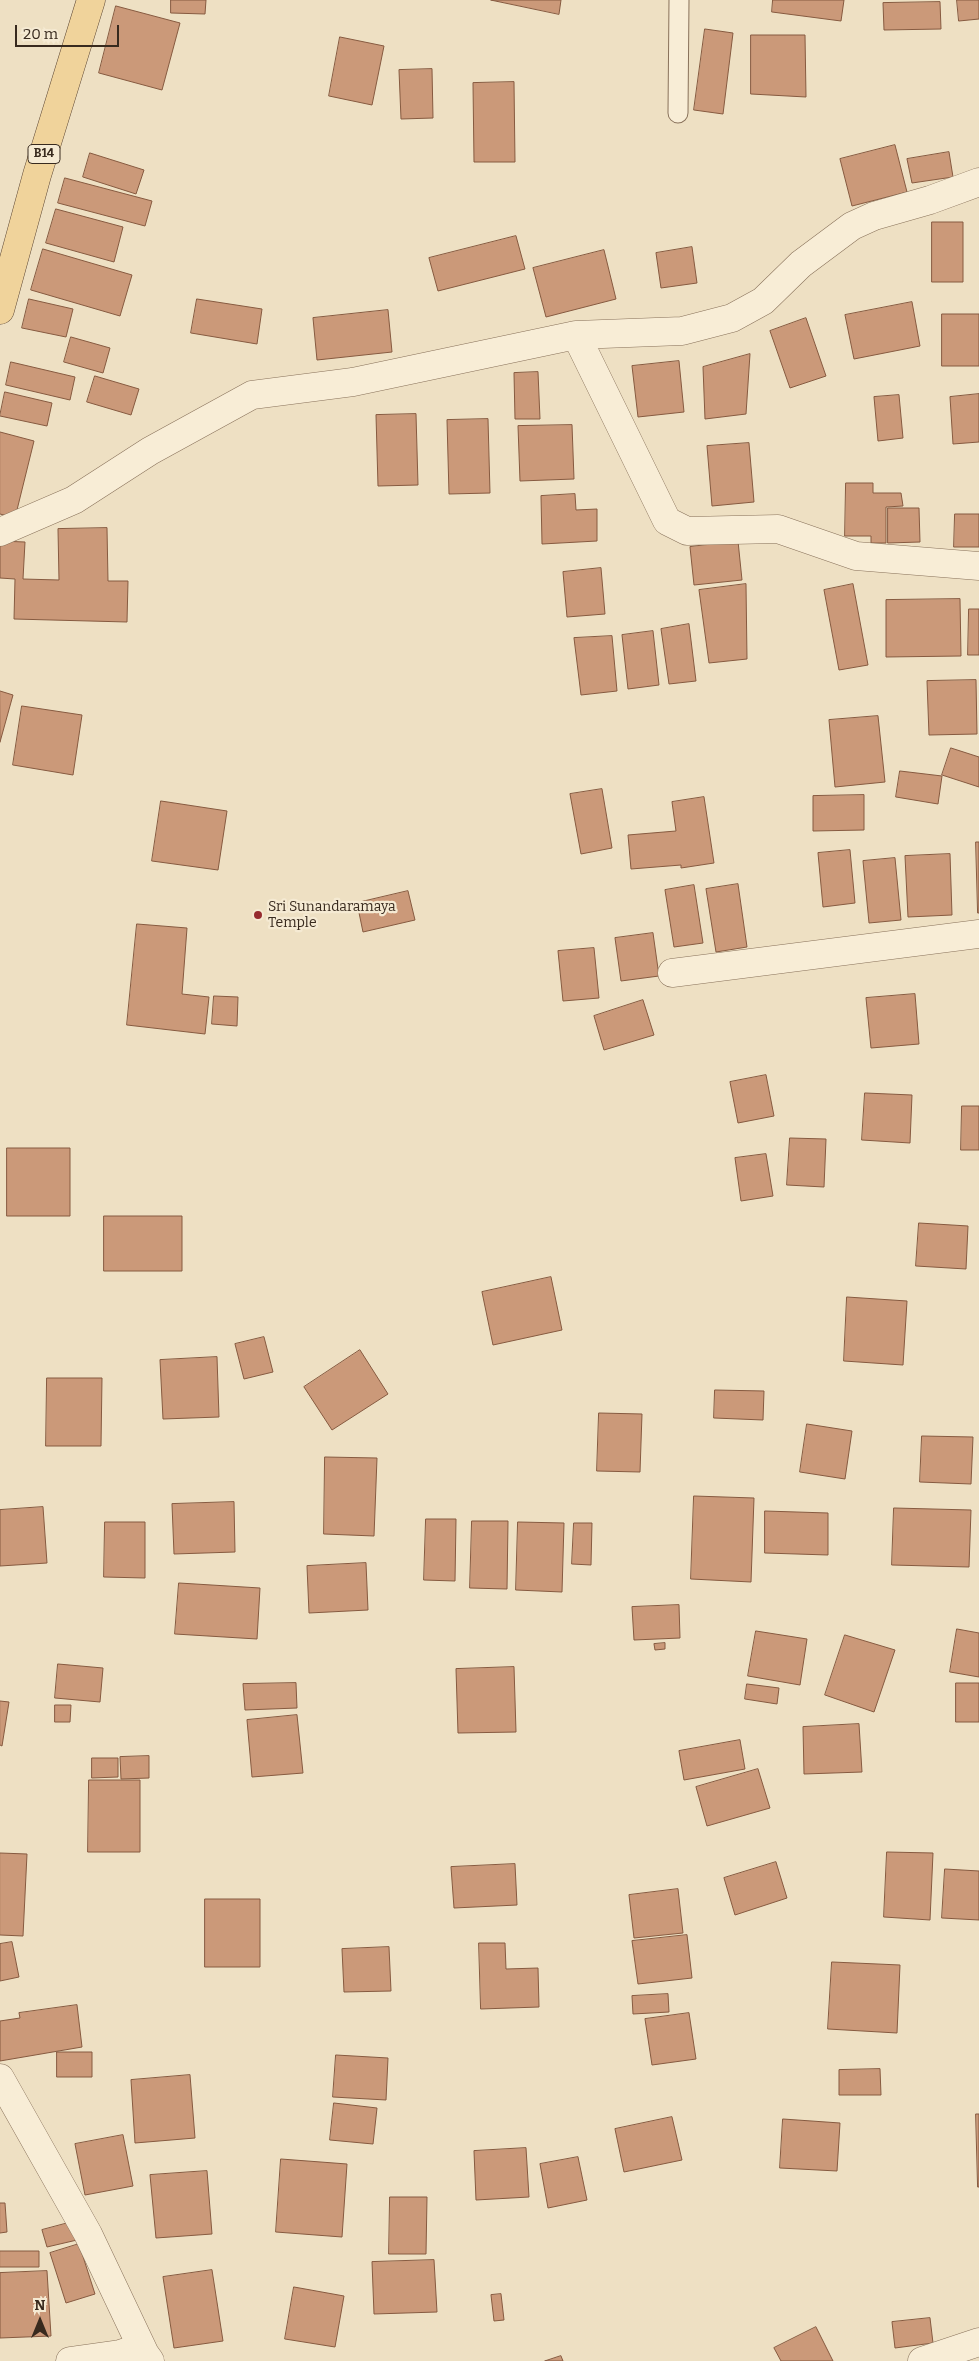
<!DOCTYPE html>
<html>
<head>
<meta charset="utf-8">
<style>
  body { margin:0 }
  #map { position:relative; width:979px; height:2361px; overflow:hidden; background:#eee0c3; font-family:Bitter,serif }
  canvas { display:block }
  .north { position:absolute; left:15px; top:2296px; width:50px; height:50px; -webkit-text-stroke:4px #f5ead3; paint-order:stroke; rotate:0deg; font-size:14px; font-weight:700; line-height:20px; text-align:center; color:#382a1e }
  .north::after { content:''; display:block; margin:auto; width:18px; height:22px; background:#382a1e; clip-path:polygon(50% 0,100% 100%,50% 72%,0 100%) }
  .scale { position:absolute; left:15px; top:25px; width:104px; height:22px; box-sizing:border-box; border:2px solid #382a1e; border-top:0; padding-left:6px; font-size:15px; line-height:18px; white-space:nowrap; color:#382a1e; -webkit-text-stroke:4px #f5ead3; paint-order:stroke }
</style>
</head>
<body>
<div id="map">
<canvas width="979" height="2361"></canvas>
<div class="north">N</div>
<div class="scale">20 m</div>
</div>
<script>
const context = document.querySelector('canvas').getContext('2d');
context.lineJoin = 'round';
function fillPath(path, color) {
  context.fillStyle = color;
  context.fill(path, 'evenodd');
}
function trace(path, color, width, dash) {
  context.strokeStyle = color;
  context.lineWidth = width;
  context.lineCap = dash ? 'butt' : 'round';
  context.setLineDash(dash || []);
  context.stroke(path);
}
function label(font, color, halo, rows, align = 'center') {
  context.font = font + ' Bitter,serif';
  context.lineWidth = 4.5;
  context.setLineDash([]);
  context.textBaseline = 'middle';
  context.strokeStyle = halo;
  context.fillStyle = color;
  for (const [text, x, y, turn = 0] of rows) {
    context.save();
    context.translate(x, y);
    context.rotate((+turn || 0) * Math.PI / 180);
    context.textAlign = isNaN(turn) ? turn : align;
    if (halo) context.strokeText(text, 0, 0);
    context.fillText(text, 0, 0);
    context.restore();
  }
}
const building = new Path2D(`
  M171,0H206L205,14L171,13Z
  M491,0H561L559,14Z
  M773,0H844L841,21L772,12Z
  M957,0H979V19L959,21Z
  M940,2L941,29L884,30L883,3Z
  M116,6L180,23L162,90L99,73Z
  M705,29L733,33L723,114L694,110Z
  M751,35H805L806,97L751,94Z
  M340,37L384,46L372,105L329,96Z
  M432,69L433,118L401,119L399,70Z
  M514,82L515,162H474L473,83Z
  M895,145L907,192L852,206L840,159Z
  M949,152L953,177L912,183L907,159Z
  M90,153L144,170L136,194L83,177Z
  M65,178L152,201L145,226L58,203Z
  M56,209L123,227L114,262L46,243Z
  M932,222H963V282H932Z
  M516,236L525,269L438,291L429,258Z
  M692,247L697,283L661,288L656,253Z
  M43,249L132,275L120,316L31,290Z
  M604,250L616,299L546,317L533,268Z
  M29,299L73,309L66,337L22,328Z
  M197,299L262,309L257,344L191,333Z
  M912,302L920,346L854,359L845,315Z
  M388,310L392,352L317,360L313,318Z
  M942,314H979V366H942Z
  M806,318L826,376L790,388L770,331Z
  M71,337L110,348L103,373L64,362Z
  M750,354L746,414L705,419L703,367Z
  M679,361L684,412L638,417L632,366Z
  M11,362L75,377L70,400L6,385Z
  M538,372L540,419H515L514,373Z
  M95,376L139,389L131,415L87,402Z
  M5,392L52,403L47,426L0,416Z
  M979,394V442L953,444L950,397Z
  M899,395L903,438L878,441L874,397Z
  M416,414L418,485L378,486L376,415Z
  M488,419L490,493L449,494L447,420Z
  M572,425L574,479L520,481L518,426Z
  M0,432L34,441L15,518L0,514Z
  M749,443L754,502L712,506L707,446Z
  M846,483H873V493H901L903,506L886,507V543H871V536H845Z
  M575,494L576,510L597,509V541L542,544L541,496Z
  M888,508H919L920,542L888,543Z
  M955,514H979V547H954Z
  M107,528L108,581H128L127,622L14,619L15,579L0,578V541L25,542L23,579L59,580L58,529Z
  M738,541L742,580L694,585L690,547Z
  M601,568L605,614L567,617L563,572Z
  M746,584L747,659L709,663L699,590Z
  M853,584L868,665L839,670L824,590Z
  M960,599L961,656L886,657V600Z
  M969,609H979V655H968Z
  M689,624L696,681L669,684L661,629Z
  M653,631L659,685L628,689L622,635Z
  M612,636L617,691L581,695L574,638Z
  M976,680L977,734L929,735L927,681Z
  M0,691L13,695L0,742Z
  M22,706L82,715L73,775L13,765Z
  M878,716L885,782L835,787L829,720Z
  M951,748L979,757V787L942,775Z
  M900,771L942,776L938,804L896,797Z
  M602,789L612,848L581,854L570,794Z
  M864,795V830L813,831V796Z
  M704,797L714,863L681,868V865L631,869L628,835L676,831L672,802Z
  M161,801L227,811L218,870L152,861Z
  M976,842H979V913H978Z
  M850,850L855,903L823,907L818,853Z
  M950,854L952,915L908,917L905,856Z
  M895,858L901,920L869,923L863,861Z
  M738,884L747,947L716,952L706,889Z
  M694,885L703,943L674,947L665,890Z
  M408,891L415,920L363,932L357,903Z
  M137,924L187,928L182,994L209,997L205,1034L127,1025Z
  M653,933L659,976L621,981L615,938Z
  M594,948L599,998L563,1001L558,951Z
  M915,994L919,1044L871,1048L866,998Z
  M214,996L238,997L237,1026L212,1024Z
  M643,1000L654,1035L604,1050L594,1016Z
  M766,1075L774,1116L738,1123L730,1082Z
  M865,1093L912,1095L910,1143L862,1140Z
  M962,1106H979V1150H961Z
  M790,1138L826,1139L824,1187L787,1185Z
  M7,1148H70V1216H7Z
  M766,1154L773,1196L741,1201L735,1158Z
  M104,1216H182V1271H104Z
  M919,1223L968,1226L966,1269L916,1266Z
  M551,1277L562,1330L493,1345L482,1292Z
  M847,1297L907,1301L903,1365L844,1361Z
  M264,1337L273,1372L244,1379L235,1344Z
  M360,1350L388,1394L332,1430L304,1387Z
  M217,1357L219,1417L163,1419L160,1360Z
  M47,1378H102L101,1446H46Z
  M715,1390L764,1391L763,1420L714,1418Z
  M599,1413L642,1414L640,1472L597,1471Z
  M807,1424L852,1431L845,1479L800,1472Z
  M922,1436L973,1437L971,1484L920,1482Z
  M325,1457L377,1458L374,1536L324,1534Z
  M694,1496L754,1498L751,1582L691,1579Z
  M234,1502L235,1552L174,1554L172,1504Z
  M43,1507L47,1563L0,1566V1510Z
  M894,1508L971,1510L969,1567L892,1565Z
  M765,1511L828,1513V1555L765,1553Z
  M426,1519H456L455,1581L424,1580Z
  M472,1521H508L507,1589L470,1588Z
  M105,1522H145V1578L104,1577Z
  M518,1522L564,1523L562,1592L516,1590Z
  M574,1523H592L591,1565L572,1564Z
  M366,1563L368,1610L309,1613L307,1566Z
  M179,1583L260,1588L257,1639L175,1634Z
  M679,1605L680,1638L634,1640L632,1607Z
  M957,1629L979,1633V1677L950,1672Z
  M756,1631L807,1639L800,1685L748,1676Z
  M845,1635L895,1650L874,1712L825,1695Z
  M665,1643V1649L655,1650L654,1644Z
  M58,1664L103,1668L100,1702L55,1698Z
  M514,1667L516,1732L458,1733L456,1669Z
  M296,1683L297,1708L245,1710L243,1684Z
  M956,1683H979V1722H956Z
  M747,1684L779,1688L777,1704L745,1699Z
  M0,1701L9,1702L2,1746L0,1745Z
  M55,1705H71L70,1722H55Z
  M297,1715L303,1773L252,1777L247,1720Z
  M859,1724L862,1772L804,1774L803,1727Z
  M740,1740L745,1769L684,1780L679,1751Z
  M149,1756V1778L121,1779L120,1757Z
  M92,1758H118V1777L92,1778Z
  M758,1769L770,1808L707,1826L696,1787Z
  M89,1780H140V1852H88Z
  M887,1852L933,1853L930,1920L884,1917Z
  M0,1853L27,1854L23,1936L0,1935Z
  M776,1862L787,1898L735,1915L724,1878Z
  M515,1864L517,1905L454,1908L451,1867Z
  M945,1869L979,1871V1920L942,1918Z
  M678,1889L683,1933L634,1938L629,1895Z
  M205,1899H260V1967H205Z
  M687,1935L692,1978L638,1984L632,1941Z
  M12,1942L19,1977L0,1981V1944Z
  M479,1943H505L506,1969L538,1968L539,2007L481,2009Z
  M389,1947L391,1991L344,1992L342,1949Z
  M832,1962L900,1965L897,2033L828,2029Z
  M668,1994L669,2012L633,2014L632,1996Z
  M77,2005L82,2047L0,2061V2021L20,2018L19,2013Z
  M689,2013L696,2059L652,2065L645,2019Z
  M57,2052H92V2077H57Z
  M336,2055L388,2058L386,2100L333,2097Z
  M880,2069L881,2095H839V2070Z
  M190,2075L195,2138L135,2143L131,2080Z
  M334,2103L377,2108L373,2144L330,2140Z
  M976,2114H979V2187H978Z
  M672,2117L682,2160L624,2172L615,2129Z
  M783,2119L840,2123L837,2171L780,2168Z
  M123,2135L133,2186L85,2195L75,2144Z
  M526,2148L529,2197L476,2200L474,2151Z
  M578,2157L587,2200L548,2208L540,2164Z
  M281,2159L347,2164L342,2237L276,2232Z
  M207,2171L212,2234L156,2238L150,2175Z
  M390,2197H427L426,2254H389Z
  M0,2203H5L7,2232L0,2233Z
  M72,2222L77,2240L47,2247L42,2230Z
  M79,2244L95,2294L66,2303L50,2253Z
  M0,2251H39V2267H0Z
  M434,2260L437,2312L374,2314L372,2262Z
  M212,2270L223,2341L174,2348L163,2277Z
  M47,2271L51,2336L0,2338V2273Z
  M294,2287L344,2296L335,2347L285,2339Z
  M501,2294L504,2320L494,2321L491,2295Z
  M930,2318L933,2343L895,2348L892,2322Z
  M816,2327L833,2361H781L774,2348Z
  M561,2356L563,2361H545Z`);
fillPath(building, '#cb9979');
trace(building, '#865a40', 1);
const lane = new Path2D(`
  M678,113L679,0`);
const street = new Path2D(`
  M576,335L667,521L687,531L778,529L856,556L979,566
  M0,532L74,500L150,451L252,395L353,382L576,335L682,331L732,318L763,301L801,264L852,226L874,216L930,200L979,182
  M672,973L979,934
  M0,2078L88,2234L145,2354L150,2361
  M70,2361L120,2354L141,2347
  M922,2361L979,2342`);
const primary = new Path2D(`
  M0,310L37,175L91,0`);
trace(lane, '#88715a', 21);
trace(street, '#88715a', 29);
trace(primary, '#553f2e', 29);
trace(lane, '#f8edd6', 19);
trace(street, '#f8edd6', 28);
trace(primary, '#f0d39b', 28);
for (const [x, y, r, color] of [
  [258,915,5,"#962b2f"]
]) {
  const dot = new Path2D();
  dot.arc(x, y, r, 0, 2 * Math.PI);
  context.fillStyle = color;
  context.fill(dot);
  trace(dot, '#f5ead3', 2);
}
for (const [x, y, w] of [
  [44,154,32]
]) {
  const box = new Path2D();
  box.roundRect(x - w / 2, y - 9.5, w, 19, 4);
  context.fillStyle = '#f5ead3';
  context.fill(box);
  trace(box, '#382a1e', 1);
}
label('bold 12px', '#382a1e', null, [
  ["B14",44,154]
]);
label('14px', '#382a1e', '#f5ead3', [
  ["Sri Sunandaramaya",268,907],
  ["Temple",268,923]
], 'left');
</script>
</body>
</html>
